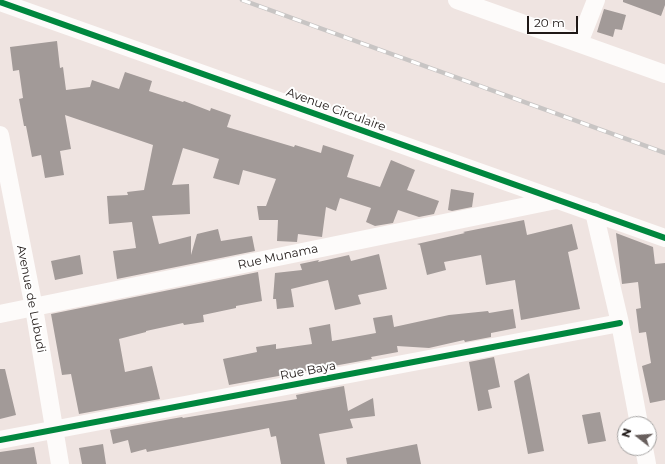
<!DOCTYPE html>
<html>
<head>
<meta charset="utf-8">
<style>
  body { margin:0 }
  #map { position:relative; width:665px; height:464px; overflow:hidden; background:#efe4e1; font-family:Montserrat,sans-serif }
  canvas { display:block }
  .north { position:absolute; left:617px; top:416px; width:40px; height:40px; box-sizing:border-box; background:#fff; border:1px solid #a5a3a2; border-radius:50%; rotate:287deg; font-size:11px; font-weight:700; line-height:16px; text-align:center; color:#1f1816 }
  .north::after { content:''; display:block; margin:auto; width:14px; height:18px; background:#685f5d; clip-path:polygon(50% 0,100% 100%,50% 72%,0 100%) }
  .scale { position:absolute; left:527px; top:16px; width:51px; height:18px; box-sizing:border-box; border:2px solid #1f1816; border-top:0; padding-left:5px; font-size:12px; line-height:14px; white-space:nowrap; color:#1f1816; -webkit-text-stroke:3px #fff; paint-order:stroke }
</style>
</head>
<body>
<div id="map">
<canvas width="665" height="464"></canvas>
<div class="north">N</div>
<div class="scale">20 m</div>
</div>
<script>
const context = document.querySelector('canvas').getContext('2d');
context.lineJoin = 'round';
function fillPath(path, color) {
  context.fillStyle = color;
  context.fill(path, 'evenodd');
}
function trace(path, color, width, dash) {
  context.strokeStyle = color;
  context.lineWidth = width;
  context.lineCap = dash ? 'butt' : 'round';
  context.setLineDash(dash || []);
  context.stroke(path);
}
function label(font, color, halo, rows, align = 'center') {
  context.font = font + ' Montserrat,sans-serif';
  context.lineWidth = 4;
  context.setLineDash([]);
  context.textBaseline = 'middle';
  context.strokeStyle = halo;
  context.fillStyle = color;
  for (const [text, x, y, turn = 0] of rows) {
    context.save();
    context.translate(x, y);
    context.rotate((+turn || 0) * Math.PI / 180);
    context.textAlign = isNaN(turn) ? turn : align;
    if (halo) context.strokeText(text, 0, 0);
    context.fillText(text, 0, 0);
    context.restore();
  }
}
fillPath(new Path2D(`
  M623,0H665V5L661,16L623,2Z
  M604,9L626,15L622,30L615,29L613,37L597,32Z
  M57,41L60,68L63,67L66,90L90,87L92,80L119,89L125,72L152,81L149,91L183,102L184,101L210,111L211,108L231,115L227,127L294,147L295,145L321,153L323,145L354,155L347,177L380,187L391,160L415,170L407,190L439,201L434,214L419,217L398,210L393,223L375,226L366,222L371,208L340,198L336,211L326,207L322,237L298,234L297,242L277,241L278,220H259L257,206H266L276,179L243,170L239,185L213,178L219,159L183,148L172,185L189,184L190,214L152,216L159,244L191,236V255L197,234L218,229L221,241L252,236L255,251L117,279L113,251L136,248L132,222L109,224L107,196L128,195L127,192L144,190L153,145L65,115L71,149L60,151L64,175L45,178L41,155L32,157L26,126H24L19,99L23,98L19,70L13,71L10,47Z
  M451,189L474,193L472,207L452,211L448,210Z
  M524,220L527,235L572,224L578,249L568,252L580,309L521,320L515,280L486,285L481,255L444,262L446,270L427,275L420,245L417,244L465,233L463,232Z
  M616,233L653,247L655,264L665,263V400L650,403L642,366L651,363L646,332L639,333L636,309L641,308L638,282L622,284Z
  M379,254L387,289L358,295L361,304L335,310L328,280L291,289L294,307L277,309L276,299H273L275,273L302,270L300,264L319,260L318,262L349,255L351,261Z
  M80,255L83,274L55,280L51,261Z
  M258,272L262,301L236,306V308L203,315L204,322L184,325L183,323L146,331V332L119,339L125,372L152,366L160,399L79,414L71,374L62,375L51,314Z
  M513,309L516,328L491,333V337L465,342L464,340L429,348L397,346L398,352L371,357L372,359L229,385L223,359L257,352L256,347L276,344V349L312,344L309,328L330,324L332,341L376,333L373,318L392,315L394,327L449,315L488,311L489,313Z
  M494,357L500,387L488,390L492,408L478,411L469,362Z
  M0,369H5L16,415L0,419Z
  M529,373L544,451L528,454L514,381Z
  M344,386L348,411L373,398L375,416L350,419L353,428L319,434L325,464H281L276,436L271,437L269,428L147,452L146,449L131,453L128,440L113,444L110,430L182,417L183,418L297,399L296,395Z
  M600,412L606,441L588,444L582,415Z
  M103,444L106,464H82L79,448Z
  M417,444L421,464H347L346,458Z
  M34,447L37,464H0V452Z`), '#a29a98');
trace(new Path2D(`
  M457,0L665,74
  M0,2L665,238
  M579,43L596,0
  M0,135L34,308L60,464
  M594,212L620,323L639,424
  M0,314L556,200
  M0,440L620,323
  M644,448L647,464`), '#fdfbfa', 18);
const rail = new Path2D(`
  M242,0L665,153`);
trace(rail, '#c8c5c4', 4.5);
trace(rail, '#fff', 3, [9]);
trace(new Path2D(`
  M0,2L665,238
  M0,440L620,323`), '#00873e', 6);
label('12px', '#1f1816', '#fff', [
  ["Avenue Circulaire",336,110,20],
  ["Rue Munama",278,257,-12],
  ["Avenue de Lubudi",31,299,79],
  ["Rue Baya",308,371,-11]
]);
</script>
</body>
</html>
